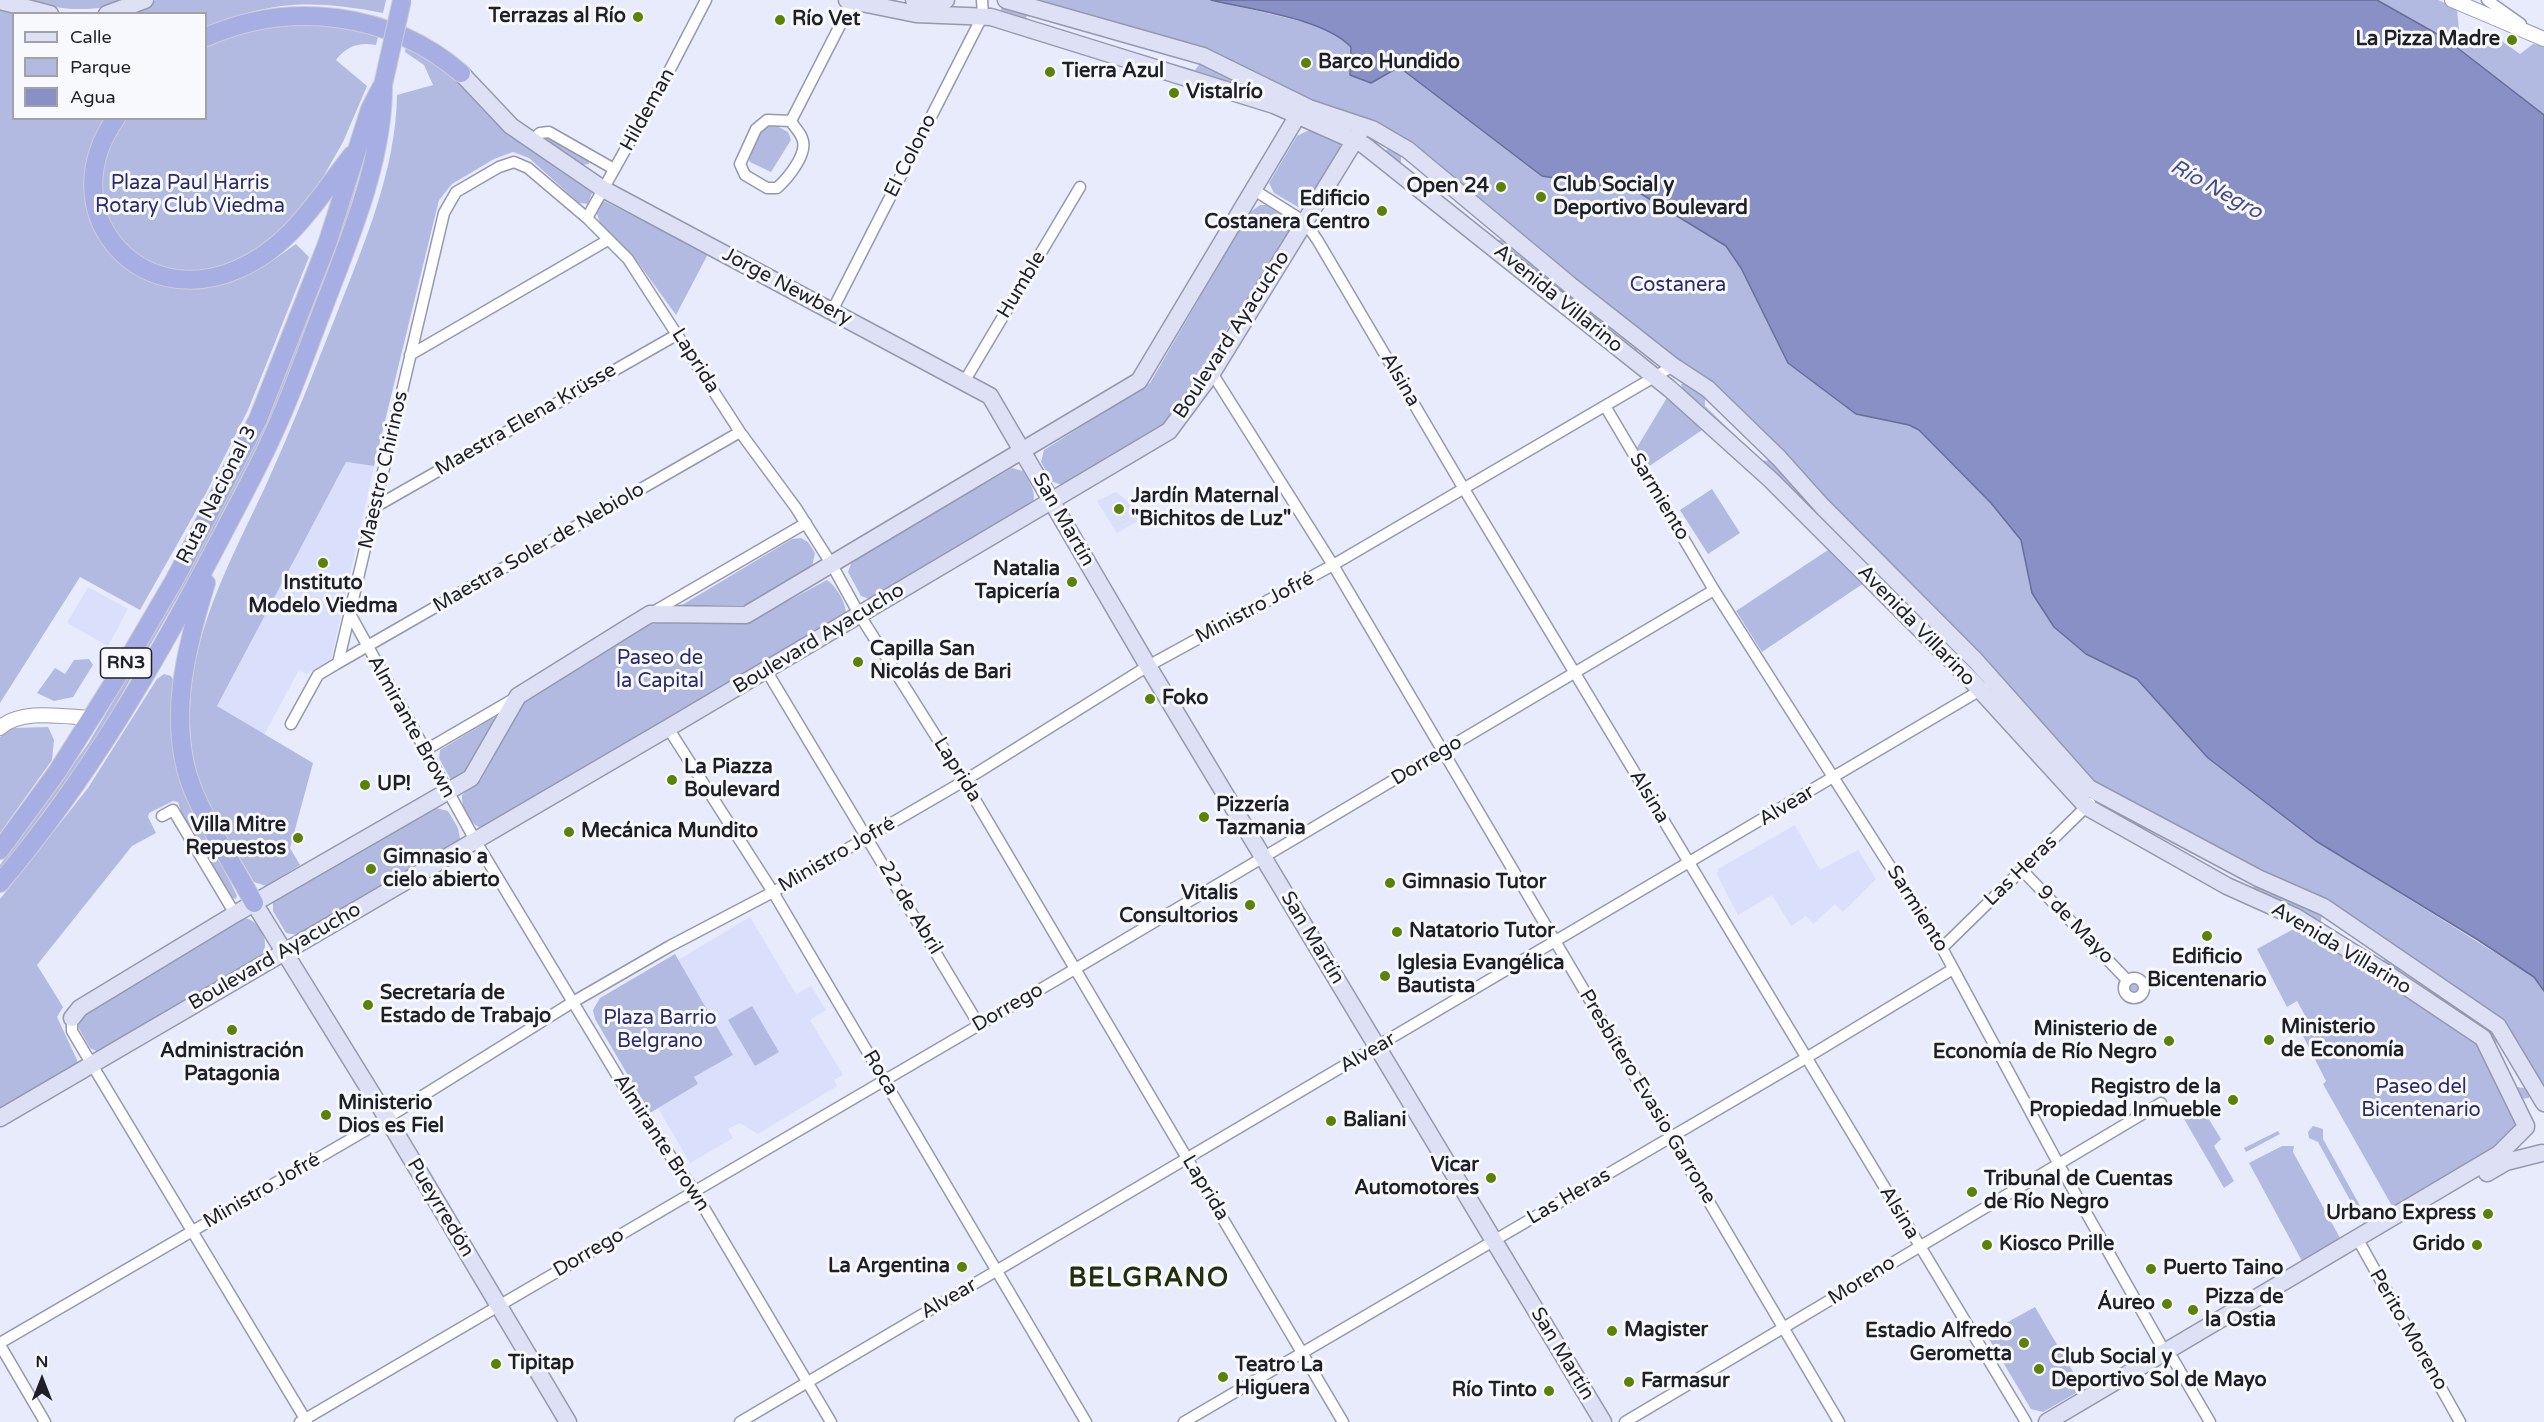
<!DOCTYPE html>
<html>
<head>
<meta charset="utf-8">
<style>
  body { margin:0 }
  #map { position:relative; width:2544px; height:1422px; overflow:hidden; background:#e7ebfc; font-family:"Varela Round",sans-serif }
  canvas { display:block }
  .legend { position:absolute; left:12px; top:12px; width:195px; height:108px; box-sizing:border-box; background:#f8f9fd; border:2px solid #a1a2a7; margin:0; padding:8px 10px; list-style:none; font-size:18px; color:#1e1f27 }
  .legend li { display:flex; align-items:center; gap:12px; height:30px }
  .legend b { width:30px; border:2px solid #a1a2a7 }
  .north { position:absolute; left:12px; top:1350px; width:60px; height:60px; -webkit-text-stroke:4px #f8f9fd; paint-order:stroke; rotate:0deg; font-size:16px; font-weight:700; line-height:24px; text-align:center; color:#1e1f27 }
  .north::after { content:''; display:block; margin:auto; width:21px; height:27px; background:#1e1f27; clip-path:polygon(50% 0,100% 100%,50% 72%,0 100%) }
</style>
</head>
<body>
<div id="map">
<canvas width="2544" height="1422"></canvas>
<ul class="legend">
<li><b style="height:8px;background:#dee0f5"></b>Calle</li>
<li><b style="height:16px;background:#b3bae2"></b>Parque</li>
<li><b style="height:16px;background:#8890c6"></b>Agua</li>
</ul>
<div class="north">N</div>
</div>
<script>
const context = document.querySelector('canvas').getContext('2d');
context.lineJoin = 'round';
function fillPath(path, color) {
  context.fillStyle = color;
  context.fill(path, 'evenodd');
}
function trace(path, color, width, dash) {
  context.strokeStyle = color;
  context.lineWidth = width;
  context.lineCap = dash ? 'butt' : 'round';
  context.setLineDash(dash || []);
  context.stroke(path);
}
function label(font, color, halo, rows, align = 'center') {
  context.font = font + ' "Varela Round",sans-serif';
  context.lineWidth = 6;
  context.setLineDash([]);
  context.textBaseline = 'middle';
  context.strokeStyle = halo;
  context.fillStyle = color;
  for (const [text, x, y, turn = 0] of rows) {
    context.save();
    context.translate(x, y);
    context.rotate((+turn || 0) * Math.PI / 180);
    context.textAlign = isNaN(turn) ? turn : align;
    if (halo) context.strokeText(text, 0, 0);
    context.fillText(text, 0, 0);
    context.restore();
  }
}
fillPath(new Path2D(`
  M346,462L374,466L331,660L306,674L299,670L264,735L217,706Z
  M1116,492L1146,516L1117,533L1097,501Z
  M88,587L128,609L108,646L67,623Z
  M1795,825L1820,870L1858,850L1876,879L1843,912L1835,904L1813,924L1806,916L1791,926L1772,895L1738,915L1717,875L1718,869Z
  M750,917L796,994L811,986L826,1010L810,1020L843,1075L834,1080L837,1086L758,1134L740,1123L728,1129L733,1138L690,1163L658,1108L698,1084L694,1077L733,1055L678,960Z`), '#dadffc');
fillPath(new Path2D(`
  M20,0H132C93,14 60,10 20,0Z
  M156,0H386L383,13C313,0 272,0 206,28V14H126Z
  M1031,0H1211L1317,25L1341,37L1351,47L1371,83L1399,66L1542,176L1638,192L1726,246L1909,425L1919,430L1991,503L2021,540L2032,593L2112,666L2137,679L2208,758L2316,841L2534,977L2544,991V1088L2506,1027L2267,875L2093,782L1683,368L1397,134L1374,122Z
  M2377,0H2438L2457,8L2459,31L2484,43L2492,34L2520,54L2533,44L2544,45V115L2446,39Z
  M0,5L27,13L14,14V118L106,119C70,174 82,250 146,278C168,288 200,287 223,283C249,278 275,259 296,244L309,257L248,410L205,495L140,610L80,577L0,703Z
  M1002,7L1029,12L1025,20L1195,70L1202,61L1278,98L1000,12Z
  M323,20L378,37L376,45C359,42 347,46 336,60L367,86L343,142L310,200L261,249L218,268L195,273L170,271L148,264L117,238L100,197L106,147L122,119L206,118V47L238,31Z
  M406,46L435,61L592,193L588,204L579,203L529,158L513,152L494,159L452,184L439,200L374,466L346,462L217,706L313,763L290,848L300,865L266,886L254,882C233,844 202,804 194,761C176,657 224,575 266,485C292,428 314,371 337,313C364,244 396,170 397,95L433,85L424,65L405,52Z
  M773,124L788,132L791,140L771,172L750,162L748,155L765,125Z
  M1309,130H1316L1339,142L1341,148L1307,204L1298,207L1274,193L1269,183L1297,136Z
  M544,134L589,160V164L581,165L543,138Z
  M368,145L339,246L269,424L186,583L92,746L0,871V865L88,744L184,581Z
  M1389,148L1401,154V164L1494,240H1503L1571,295L1570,299L1634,348L1638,344V350L1633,349L1491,243L1387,157L1385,151Z
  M604,201L708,254L676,315L634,257L600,223L596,211L599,203Z
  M1260,205H1266L1288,219L1290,232L1167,422L1067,483L1062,485L1051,481L1041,462L1044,450L1150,383L1249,213Z
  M1686,383L1705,393V406L1762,461L1774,460L1819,511L1818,516L1966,665L1970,662L1971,668H1966L1683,391L1681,384Z
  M1668,396L1705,428L1648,467L1636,449Z
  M1012,468L1023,471C1029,482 1038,493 1032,505L869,599L861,596L848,572L852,561Z
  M1712,489L1740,533L1708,554L1680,510Z
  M801,538L808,542L815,553L812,567L748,605H682L792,539Z
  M1831,548L1864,583L1762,652L1736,611Z
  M827,580C835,585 845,601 846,612L843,615L484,827H479C469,822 461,806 462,795L481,780L526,698L647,625L656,623L745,624Z
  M89,659L93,665L73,697L54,701L37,693L55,668L65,674L74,660Z
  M164,674L171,676L174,681L206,832L237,896L236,899L232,898L182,815L178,802L173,801L149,813L148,817L156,833L132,846L37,965L63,1007L57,1017L78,1062L73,1068L0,1112V899L88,788L157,679Z
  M493,718L495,720L465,773L451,780L439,758L440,750Z
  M48,727L54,740L52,760L0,833V737L11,728Z
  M436,808L448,811L458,828L460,839L457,843L298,935L286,933L273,911V902L277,898Z
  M2261,884L2322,910L2321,922L2384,961L2385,954L2499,1033L2496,1044L2517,1087L2530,1089L2529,1098L2520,1099L2489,1037L2490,1031L2400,969L2399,978L2239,886L2251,888Z
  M245,918C261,921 272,946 260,958L98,1052L90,1048L78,1027L83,1013Z
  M2299,926L2482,1043L2515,1115L2516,1127L2511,1138L2397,1208L2392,1206L2323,1084L2326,1081L2303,1036L2313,1030L2297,1001L2287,1007L2257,949Z
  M675,954L733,1055L694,1077L698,1084L650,1113L595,1019L593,1010L600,998Z
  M2126 988a8 8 0 1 1 16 0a8 8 0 1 1-16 0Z
  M752,1006L779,1052L755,1066L728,1020Z
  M2202,1108L2221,1139L2214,1146L2234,1181L2224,1188L2183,1117Z
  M2313,1126L2323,1129V1139L2369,1222L2365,1224L2361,1220L2318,1142L2309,1138L2308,1132Z
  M2278,1131L2280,1134L2246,1152L2244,1148Z
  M2282,1146H2294L2293,1152L2340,1238L2303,1263L2249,1163Z
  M2035,1307L2083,1389L2043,1412L2031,1409L1986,1334Z`), '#b3bae2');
const water = new Path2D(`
  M1211,0H2377L2446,39L2544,115V991L2534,977L2478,940L2316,841L2208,758L2137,679L2086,654L2054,627L2032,593L2021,540L1991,503L1919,430L1909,425L1856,414L1788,363L1741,268L1726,246L1638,192L1542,176L1399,67L1371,83L1350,75L1351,47C1323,18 1251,10 1211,0Z`);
fillPath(water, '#8890c6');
trace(water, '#686e96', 1.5);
const minor = new Path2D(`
  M2487,0L2521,24
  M767,120L791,121C794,127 800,132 802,138C809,153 788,178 777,188H767L745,175L740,164L756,129Z
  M791,121L853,0
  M531,141L540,133L549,132L614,169
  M1254,190L1305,222L1318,241L1464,489L2026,1422
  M587,218L666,77L706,0
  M832,311L983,15L982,0
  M410,355L608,240
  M1212,373L1333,565L1839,1422
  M964,382L1080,187
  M1605,406L1714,590L1942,948L2058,1163L2165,1352L2173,1359L2210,1422
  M375,507L678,334
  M653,612L806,523
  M350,614L475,840L626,1090L694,1191L831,1422
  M338,663L740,432
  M766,670L979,1025
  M291,724L318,675L338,663L444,213L456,192L499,167L514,162L528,168L587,218L628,259L740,432L796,508L832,565L859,614L964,781L1343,1422
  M668,728L773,892L1086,1422
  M424,751L515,698
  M162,816L173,810L235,914
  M2022,870L2127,980
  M1942,948L2090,803
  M2124 988a10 10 0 1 1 20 0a10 10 0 1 1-20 0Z
  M72,1018V1031L85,1053L307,1422
  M2357,1238L2460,1422
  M0,1343L387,1118L573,1002L670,946L773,892L964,781L1148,666L1333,565L1673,366
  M0,1345L45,1422
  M300,1422L1075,969L1714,590
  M740,1422L1984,688
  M1184,1422L1806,1058L1953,969
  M1625,1422L2161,1103`);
const tertiary = new Path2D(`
  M2452,0L2544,39
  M0,728C21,708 65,717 92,718`);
const secondary = new Path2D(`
  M847,0L916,14L991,17L1274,105L1364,145L1670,389L1771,480L1971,680L2087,807L2227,886L2296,917L2383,971L2483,1038L2526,1126
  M914,0H946
  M1006,0L1203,56L1309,108L1372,129L1408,150L1570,285L1673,366L1708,389L1779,458L1822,506L1976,661L2089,788L2258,878L2324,907L2498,1026L2544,1103
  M0,1L50,14
  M107,14L145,0
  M461,73L511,126L603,189L990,396L1148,666L1603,1422
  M254,903L387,1118L568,1422
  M72,1018L80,1008L235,914L471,778L518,696L632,625L650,614L746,615L1139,381L1298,115L1306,110
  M0,1118L668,728L1169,431L1212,373L1360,132
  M2487,1173L2506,1162L2542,1153
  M2047,1422L2499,1154L2526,1127`);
const trunk = new Path2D(`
  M206,37C290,0 390,12 461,73
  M116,118C51,210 136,312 236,270C291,247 317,199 352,155
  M206,583C186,648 166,723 193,790C209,829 234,866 254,903
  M0,850L57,772L127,661L175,579L258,419L327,244L370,109L382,86
  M0,883C88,779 156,662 219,541C238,504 259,467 276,428C294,389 308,347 324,306C350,238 384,158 383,85`);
trace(minor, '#9599ae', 13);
trace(tertiary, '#9599ae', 16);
trace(secondary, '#9599ae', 19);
trace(trunk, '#cececf', 20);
trace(minor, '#fff', 10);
trace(tertiary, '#fff', 14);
trace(secondary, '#dee0f5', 16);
trace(trunk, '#a6aee4', 18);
const trunkBridge = new Path2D(`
  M383,85L402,0`);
trace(trunkBridge, '#cececf', 20, []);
trace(trunkBridge, '#a6aee4', 18);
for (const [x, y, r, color] of [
  [638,17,6,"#5b8204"],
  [780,20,6,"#5b8204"],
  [2512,40,6,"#5b8204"],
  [1306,63,6,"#5b8204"],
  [1050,72,6,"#5b8204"],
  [1174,93,6,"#5b8204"],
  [1501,187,6,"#5b8204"],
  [1541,197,6,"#5b8204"],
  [1382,211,6,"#5b8204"],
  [1119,509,6,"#5b8204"],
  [323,563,6,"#5b8204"],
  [1072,582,6,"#5b8204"],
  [858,662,6,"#5b8204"],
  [1150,699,6,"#5b8204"],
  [672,780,6,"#5b8204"],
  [365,785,6,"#5b8204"],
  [1204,817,6,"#5b8204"],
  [569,832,6,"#5b8204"],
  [298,838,6,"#5b8204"],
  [371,869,6,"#5b8204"],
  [1390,883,6,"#5b8204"],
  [1250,905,6,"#5b8204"],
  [1397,932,6,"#5b8204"],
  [2207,936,6,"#5b8204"],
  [1385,976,6,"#5b8204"],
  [368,1005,6,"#5b8204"],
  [232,1030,6,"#5b8204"],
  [2269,1040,6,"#5b8204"],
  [2169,1041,6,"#5b8204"],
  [2233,1100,6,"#5b8204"],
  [326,1115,6,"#5b8204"],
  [1331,1121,6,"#5b8204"],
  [1491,1178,6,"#5b8204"],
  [1972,1192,6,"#5b8204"],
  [2488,1214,6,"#5b8204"],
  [1987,1245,6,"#5b8204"],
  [2477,1245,6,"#5b8204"],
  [962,1267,6,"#5b8204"],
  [2151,1269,6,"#5b8204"],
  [2167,1304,6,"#5b8204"],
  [2193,1310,6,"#5b8204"],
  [1612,1331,6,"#5b8204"],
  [2024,1343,6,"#5b8204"],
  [496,1364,6,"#5b8204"],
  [2039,1369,6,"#5b8204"],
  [1223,1377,6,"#5b8204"],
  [1629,1382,6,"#5b8204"],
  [1549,1391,6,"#5b8204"]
]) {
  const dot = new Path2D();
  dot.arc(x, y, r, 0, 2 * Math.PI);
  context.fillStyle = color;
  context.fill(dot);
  trace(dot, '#f8f9fd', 2);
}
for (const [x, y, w] of [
  [126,663,51]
]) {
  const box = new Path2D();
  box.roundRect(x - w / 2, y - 15, w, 30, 4.5);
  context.fillStyle = '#f8f9fd';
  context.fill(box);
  trace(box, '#1e1f27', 1.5);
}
label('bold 18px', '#1e1f27', null, [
  ["RN3",126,663]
]);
label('bold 20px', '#1e1f27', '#f8f9fd', [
  ["Terrazas al Río",626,17,"right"],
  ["Río Vet",792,20],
  ["La Pizza Madre",2500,40,"right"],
  ["Barco Hundido",1318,63],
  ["Tierra Azul",1062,72],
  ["Vistalrío",1186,93],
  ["Club Social y",1553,186],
  ["Deportivo Boulevard",1553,209],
  ["Open 24",1489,187,"right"],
  ["Edificio",1370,200,"right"],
  ["Costanera Centro",1370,223,"right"],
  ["Jardín Maternal",1131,497],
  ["\"Bichitos de Luz\"",1131,520],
  ["Natalia",1060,570,"right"],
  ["Tapicería",1060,593,"right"],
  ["Instituto",323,584,"center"],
  ["Modelo Viedma",323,607,"center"],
  ["Capilla San",870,650],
  ["Nicolás de Bari",870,673],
  ["Foko",1162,699],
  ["La Piazza",684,768],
  ["Boulevard",684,791],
  ["UP!",377,785],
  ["Pizzería",1216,806],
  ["Tazmania",1216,829],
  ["Villa Mitre",286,826,"right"],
  ["Repuestos",286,849,"right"],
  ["Mecánica Mundito",581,832],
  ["Gimnasio a",383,858],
  ["cielo abierto",383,881],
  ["Gimnasio Tutor",1402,883],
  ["Vitalis",1238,894,"right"],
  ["Consultorios",1238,917,"right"],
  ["Natatorio Tutor",1409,932],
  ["Edificio",2207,958,"center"],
  ["Bicentenario",2207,981,"center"],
  ["Iglesia Evangélica",1397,964],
  ["Bautista",1397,987],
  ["Secretaría de",380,994],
  ["Estado de Trabajo",380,1017],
  ["Ministerio",2281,1028],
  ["de Economía",2281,1051],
  ["Ministerio de",2157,1030,"right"],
  ["Economía de Río Negro",2157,1053,"right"],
  ["Administración",232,1052,"center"],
  ["Patagonia",232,1075,"center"],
  ["Registro de la",2221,1088,"right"],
  ["Propiedad Inmueble",2221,1111,"right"],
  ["Ministerio",338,1104],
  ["Dios es Fiel",338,1127],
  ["Baliani",1343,1121],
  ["Vicar",1479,1166,"right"],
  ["Automotores",1479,1189,"right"],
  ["Tribunal de Cuentas",1984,1180],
  ["de Río Negro",1984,1203],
  ["Urbano Express",2476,1214,"right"],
  ["Kiosco Prille",1999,1245],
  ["Grido",2465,1245,"right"],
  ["La Argentina",950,1267,"right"],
  ["Puerto Taino",2163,1269],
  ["Pizza de",2205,1298],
  ["la Ostia",2205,1321],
  ["Áureo",2155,1304,"right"],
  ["Magister",1624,1331],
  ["Estadio Alfredo",2012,1332,"right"],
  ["Gerometta",2012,1355,"right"],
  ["Club Social y",2051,1358],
  ["Deportivo Sol de Mayo",2051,1381],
  ["Tipitap",508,1364],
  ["Teatro La",1235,1366],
  ["Higuera",1235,1389],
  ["Farmasur",1641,1382],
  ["Río Tinto",1537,1391,"right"]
], 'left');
label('20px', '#1e1f27', '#f8f9fd', [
  ["Hildeman",648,110,-61],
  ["El Colono",911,156,-63],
  ["Humble",1022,285,-59],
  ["Jorge Newbery",787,287,28],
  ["Avenida Villarino",1558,299,39],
  ["Boulevard Ayacucho",1232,335,-57],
  ["Laprida",695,361,58],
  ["Alsina",1400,380,60],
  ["Maestra Elena Krüsse",526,420,-30],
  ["Maestro Chirinos",384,470,-77],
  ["Ruta Nacional 3",217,495,-63],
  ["Sarmiento",1659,497,59],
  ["San Martín",1063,520,60],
  ["Maestra Soler de Nebiolo",539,548,-30],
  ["Ministro Jofré",1255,608,-28],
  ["Avenida Villarino",1916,626,46],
  ["Boulevard Ayacucho",819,639,-31],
  ["Almirante Brown",411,727,61],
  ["Dorrego",1427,761,-31],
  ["Laprida",957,770,58],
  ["Alsina",1649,797,59],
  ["Alvear",1787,806,-31],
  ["Ministro Jofré",837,855,-30],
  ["Las Heras",2021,871,-44],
  ["22 de Abril",910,908,59],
  ["Sarmiento",1917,909,58],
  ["9 de Mayo",2075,925,46],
  ["San Martín",1312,938,59],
  ["Avenida Villarino",2341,949,31],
  ["Boulevard Ayacucho",275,957,-30],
  ["Dorrego",1008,1008,-30],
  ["Alvear",1368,1053,-30],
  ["Roca",880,1073,59],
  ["Presbítero Evasio Garrone",1647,1097,59],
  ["Almirante Brown",661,1143,57],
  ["Laprida",1205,1188,59],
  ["Ministro Jofré",262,1191,-30],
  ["Las Heras",1569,1197,-30],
  ["Pueyrredón",440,1208,59],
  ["Alsina",1899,1213,59],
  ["Dorrego",589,1253,-30],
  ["Moreno",1862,1281,-32],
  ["Alvear",949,1299,-30],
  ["Perito Moreno",2408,1330,60],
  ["San Martín",1562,1354,59]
]);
label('20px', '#2a2a6c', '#f8f9fd', [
  ["Plaza Paul Harris",190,184],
  ["Rotary Club Viedma",190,207],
  ["Costanera",1678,286],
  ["Paseo de",660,659],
  ["la Capital",660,682],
  ["Plaza Barrio",660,1019],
  ["Belgrano",660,1042],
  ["Paseo del",2421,1088],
  ["Bicentenario",2421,1111]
]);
label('italic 21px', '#464b91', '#f8f9fd', [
  ["Río Negro",2216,190,29]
]);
context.letterSpacing = '1.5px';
label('bold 26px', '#212f0b', '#f8f9fd', [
  ["BELGRANO",1149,1279]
]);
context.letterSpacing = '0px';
</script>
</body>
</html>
